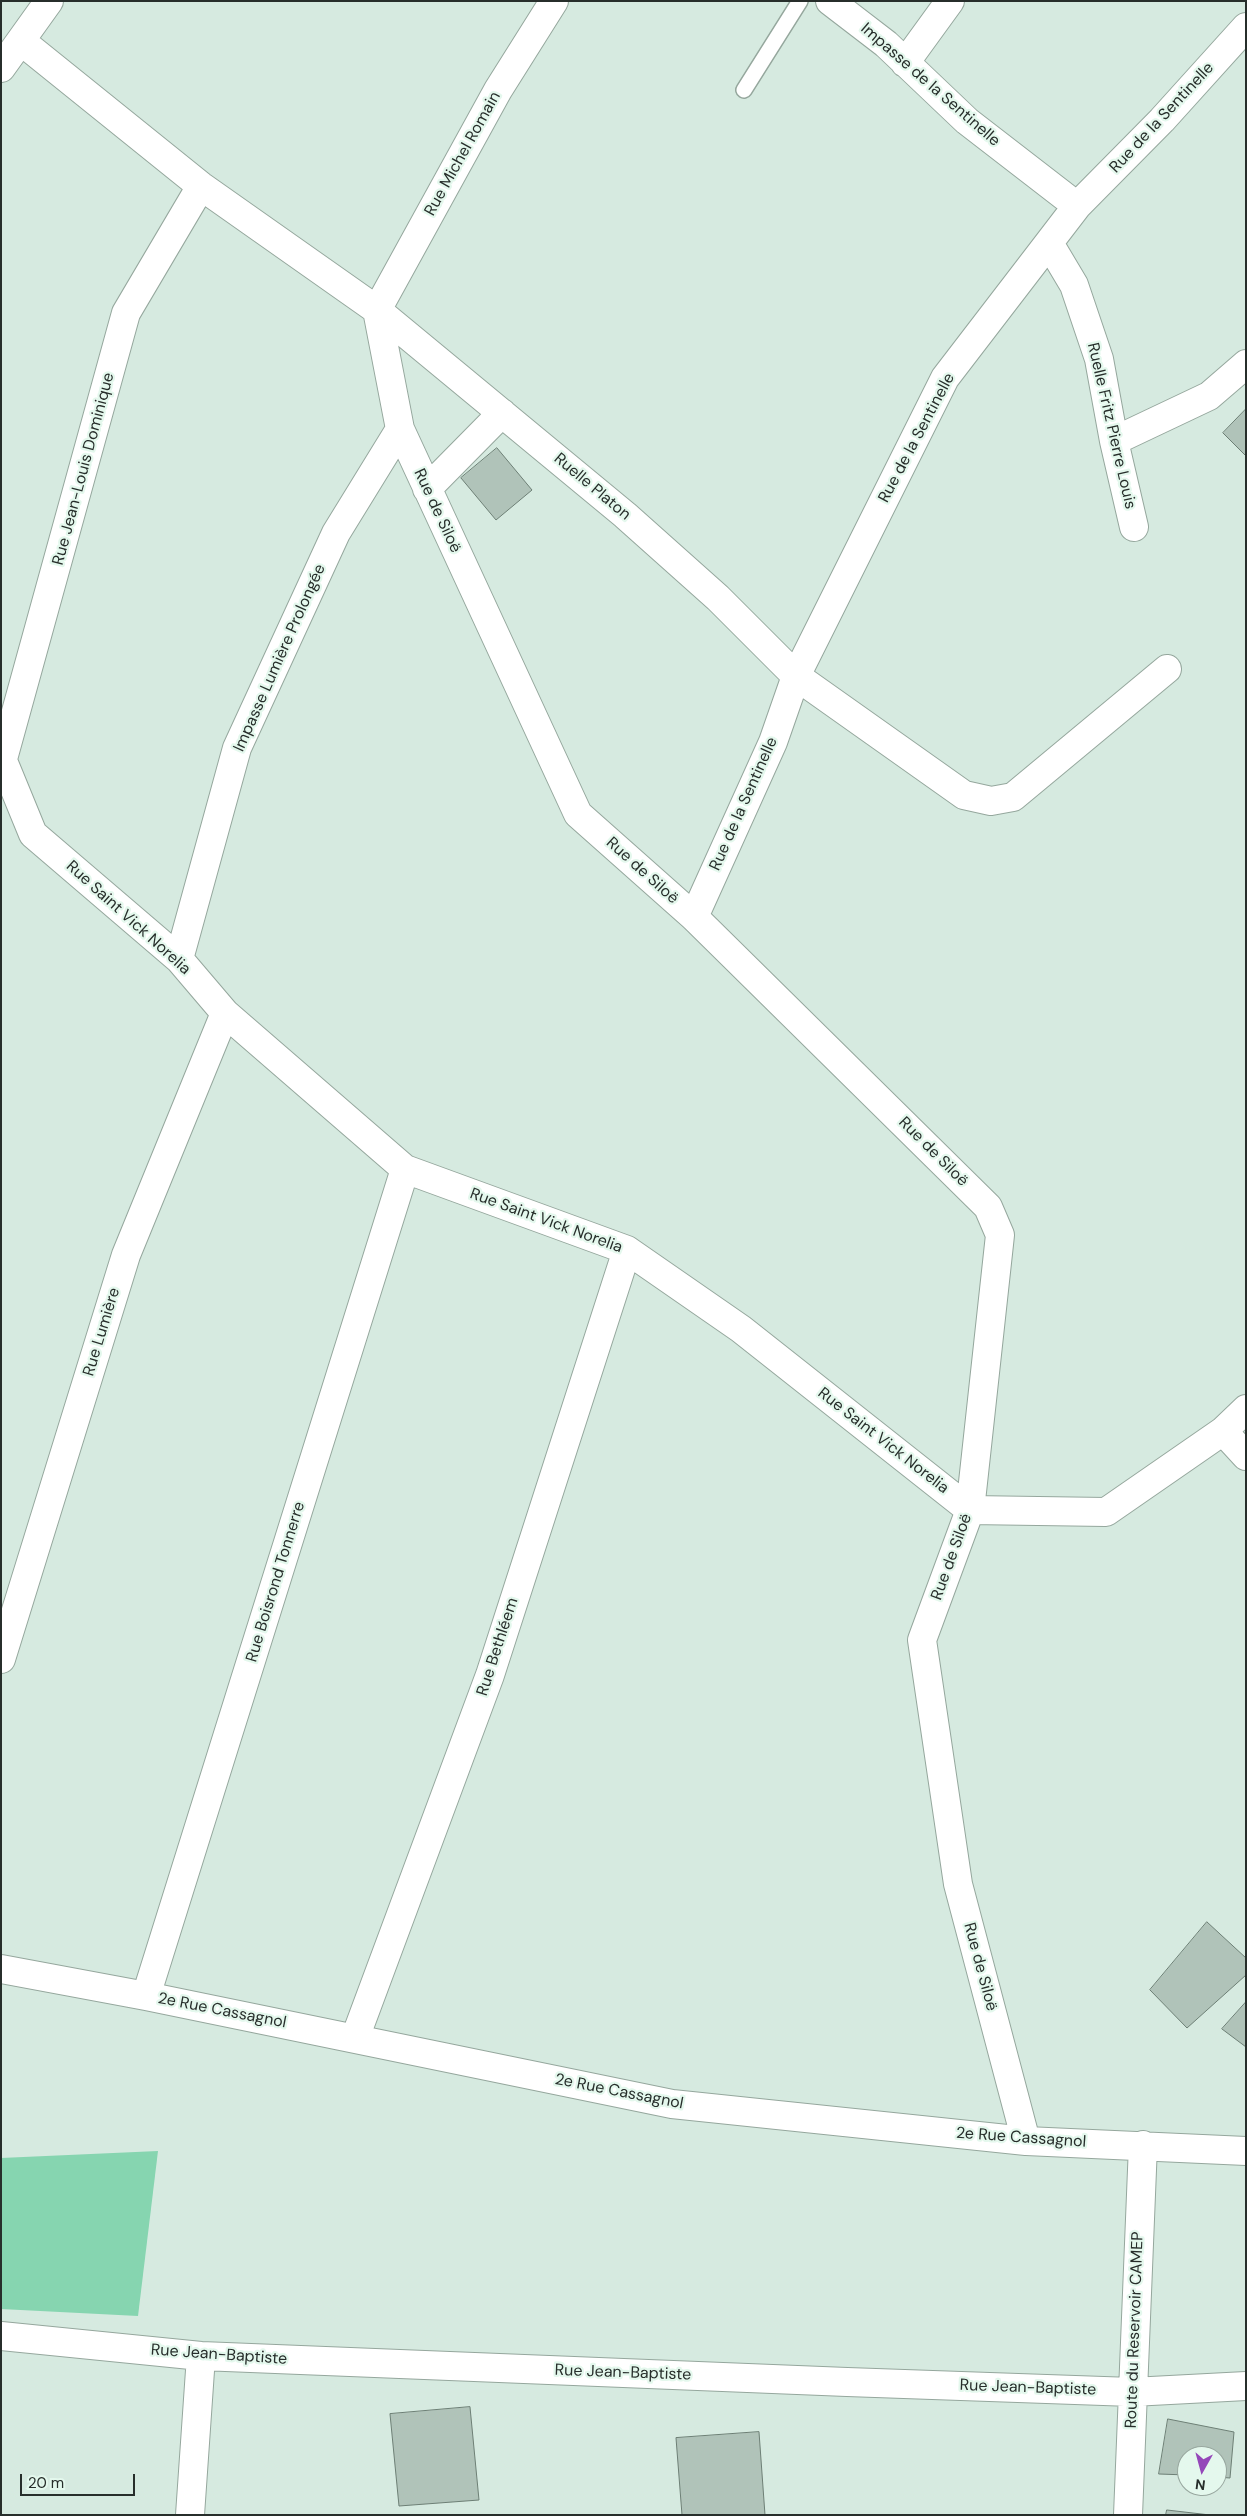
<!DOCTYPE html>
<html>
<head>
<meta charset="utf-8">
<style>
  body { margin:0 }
  #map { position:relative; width:1247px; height:2516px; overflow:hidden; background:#d6eae0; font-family:"DM Sans",sans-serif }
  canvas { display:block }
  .frame { position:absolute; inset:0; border:2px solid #272e2b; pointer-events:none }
  .north { position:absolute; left:1177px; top:2446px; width:50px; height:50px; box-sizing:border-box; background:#e4f8ed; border:1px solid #98a79f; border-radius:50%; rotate:187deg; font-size:14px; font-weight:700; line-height:20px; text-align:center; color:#272e2b }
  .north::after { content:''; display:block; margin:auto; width:18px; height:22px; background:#9447b9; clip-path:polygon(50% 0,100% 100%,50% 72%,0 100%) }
  .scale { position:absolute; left:20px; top:2474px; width:115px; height:22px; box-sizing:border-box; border:2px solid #272e2b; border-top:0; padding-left:6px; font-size:15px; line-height:18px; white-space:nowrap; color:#272e2b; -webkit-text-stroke:4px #e4f8ed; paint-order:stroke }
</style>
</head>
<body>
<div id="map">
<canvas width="1247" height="2516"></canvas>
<div class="frame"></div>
<div class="north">N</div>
<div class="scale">20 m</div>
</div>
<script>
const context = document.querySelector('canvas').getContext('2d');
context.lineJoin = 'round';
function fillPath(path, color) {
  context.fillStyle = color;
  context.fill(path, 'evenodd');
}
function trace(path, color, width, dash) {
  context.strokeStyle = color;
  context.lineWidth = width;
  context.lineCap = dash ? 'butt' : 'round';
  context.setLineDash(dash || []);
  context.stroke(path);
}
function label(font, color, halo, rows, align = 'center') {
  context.font = font + ' "DM Sans",sans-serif';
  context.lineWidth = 4.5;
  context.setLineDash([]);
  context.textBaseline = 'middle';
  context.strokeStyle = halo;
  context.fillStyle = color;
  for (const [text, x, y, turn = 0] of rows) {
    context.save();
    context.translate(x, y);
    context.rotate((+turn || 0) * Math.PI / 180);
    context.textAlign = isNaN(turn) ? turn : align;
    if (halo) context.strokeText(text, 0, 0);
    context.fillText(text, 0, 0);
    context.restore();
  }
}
fillPath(new Path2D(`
  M158,2151L138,2316L1,2309V2158Z`), '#86d5b0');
const building = new Path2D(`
  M1246,409V456L1223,433Z
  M497,448L532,490L496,520L461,478Z
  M1207,1922L1246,1958V1975L1187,2028L1150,1990Z
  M1246,2002V2047L1222,2029Z
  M470,2407L479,2500L399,2506L390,2414Z
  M1168,2419L1234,2432L1230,2478L1217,2477V2456H1187V2475L1159,2474Z
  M759,2432L765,2515H682L676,2438Z
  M1167,2510L1210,2515H1166Z`);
fillPath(building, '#b0c3b9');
trace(building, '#6d7f75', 1);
const lane = new Path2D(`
  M744,90L800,1`);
const street = new Path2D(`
  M830,1L886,44L967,121L1077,206
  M21,41L201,186L377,310L625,515L718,598L796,676L964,795L991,801L1013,797L1167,669
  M905,63L950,1
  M1,68L49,1
  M1049,243L1074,285L1099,359L1114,441L1134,527
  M377,310L400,429L578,814L694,917L988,1207L1000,1235L970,1510L922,1640L958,1884L1026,2141
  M377,310L498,90L554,1
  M1114,441L1209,396L1246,364
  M427,489L502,413
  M1,756L33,834L179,959L225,1013L405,1169L627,1250L741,1329L970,1510L1106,1512L1223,1431L1246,1409
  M1,766L126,313L201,186
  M694,917L773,742L796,676L945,378L1077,206L1162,120L1246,27
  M179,959L237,748L336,533L400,429
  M1223,1431L1246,1456
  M1,1659L126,1255L225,1013
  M1,1969L146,1996L672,2104L1026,2141L1246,2151
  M146,1996L405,1169
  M355,2038L490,1675L627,1250
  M1,2336L201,2356L847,2382L1132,2392L1246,2386
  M190,2515L201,2356
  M1128,2515L1143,2145`);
trace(lane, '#95a79d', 18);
trace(street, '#95a79d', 30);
trace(lane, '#fff', 15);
trace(street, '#fff', 28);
label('16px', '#272e2b', '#e4f8ed', [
  ["Impasse de la Sentinelle",930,85,41],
  ["Rue de la Sentinelle",1162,118,-47],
  ["Rue Michel Romain",463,154,-61],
  ["Ruelle Fritz Pierre Louis",1111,426,77],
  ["Rue de la Sentinelle",917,438,-62],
  ["Rue Jean-Louis Dominique",84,469,-75],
  ["Ruelle Platon",592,487,40],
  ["Rue de Siloë",437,511,65],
  ["Impasse Lumière Prolongée",280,658,-66],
  ["Rue de la Sentinelle",744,804,-66],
  ["Rue de Siloë",642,871,42],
  ["Rue Saint Vick Norelia",128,918,42],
  ["Rue de Siloë",933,1152,45],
  ["Rue Saint Vick Norelia",546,1221,20],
  ["Rue Lumière",102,1332,-73],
  ["Rue Saint Vick Norelia",883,1441,38],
  ["Rue de Siloë",952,1557,-70],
  ["Rue Boisrond Tonnerre",276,1582,-73],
  ["Rue Bethléem",498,1647,-72],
  ["Rue de Siloë",980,1967,75],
  ["2e Rue Cassagnol",222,2011,11],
  ["2e Rue Cassagnol",619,2092,11],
  ["2e Rue Cassagnol",1021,2138,4],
  ["Route du Reservoir CAMEP",1135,2330,-88],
  ["Rue Jean-Baptiste",219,2355,4],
  ["Rue Jean-Baptiste",623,2373,2],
  ["Rue Jean-Baptiste",1028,2388,2]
]);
</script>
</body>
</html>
